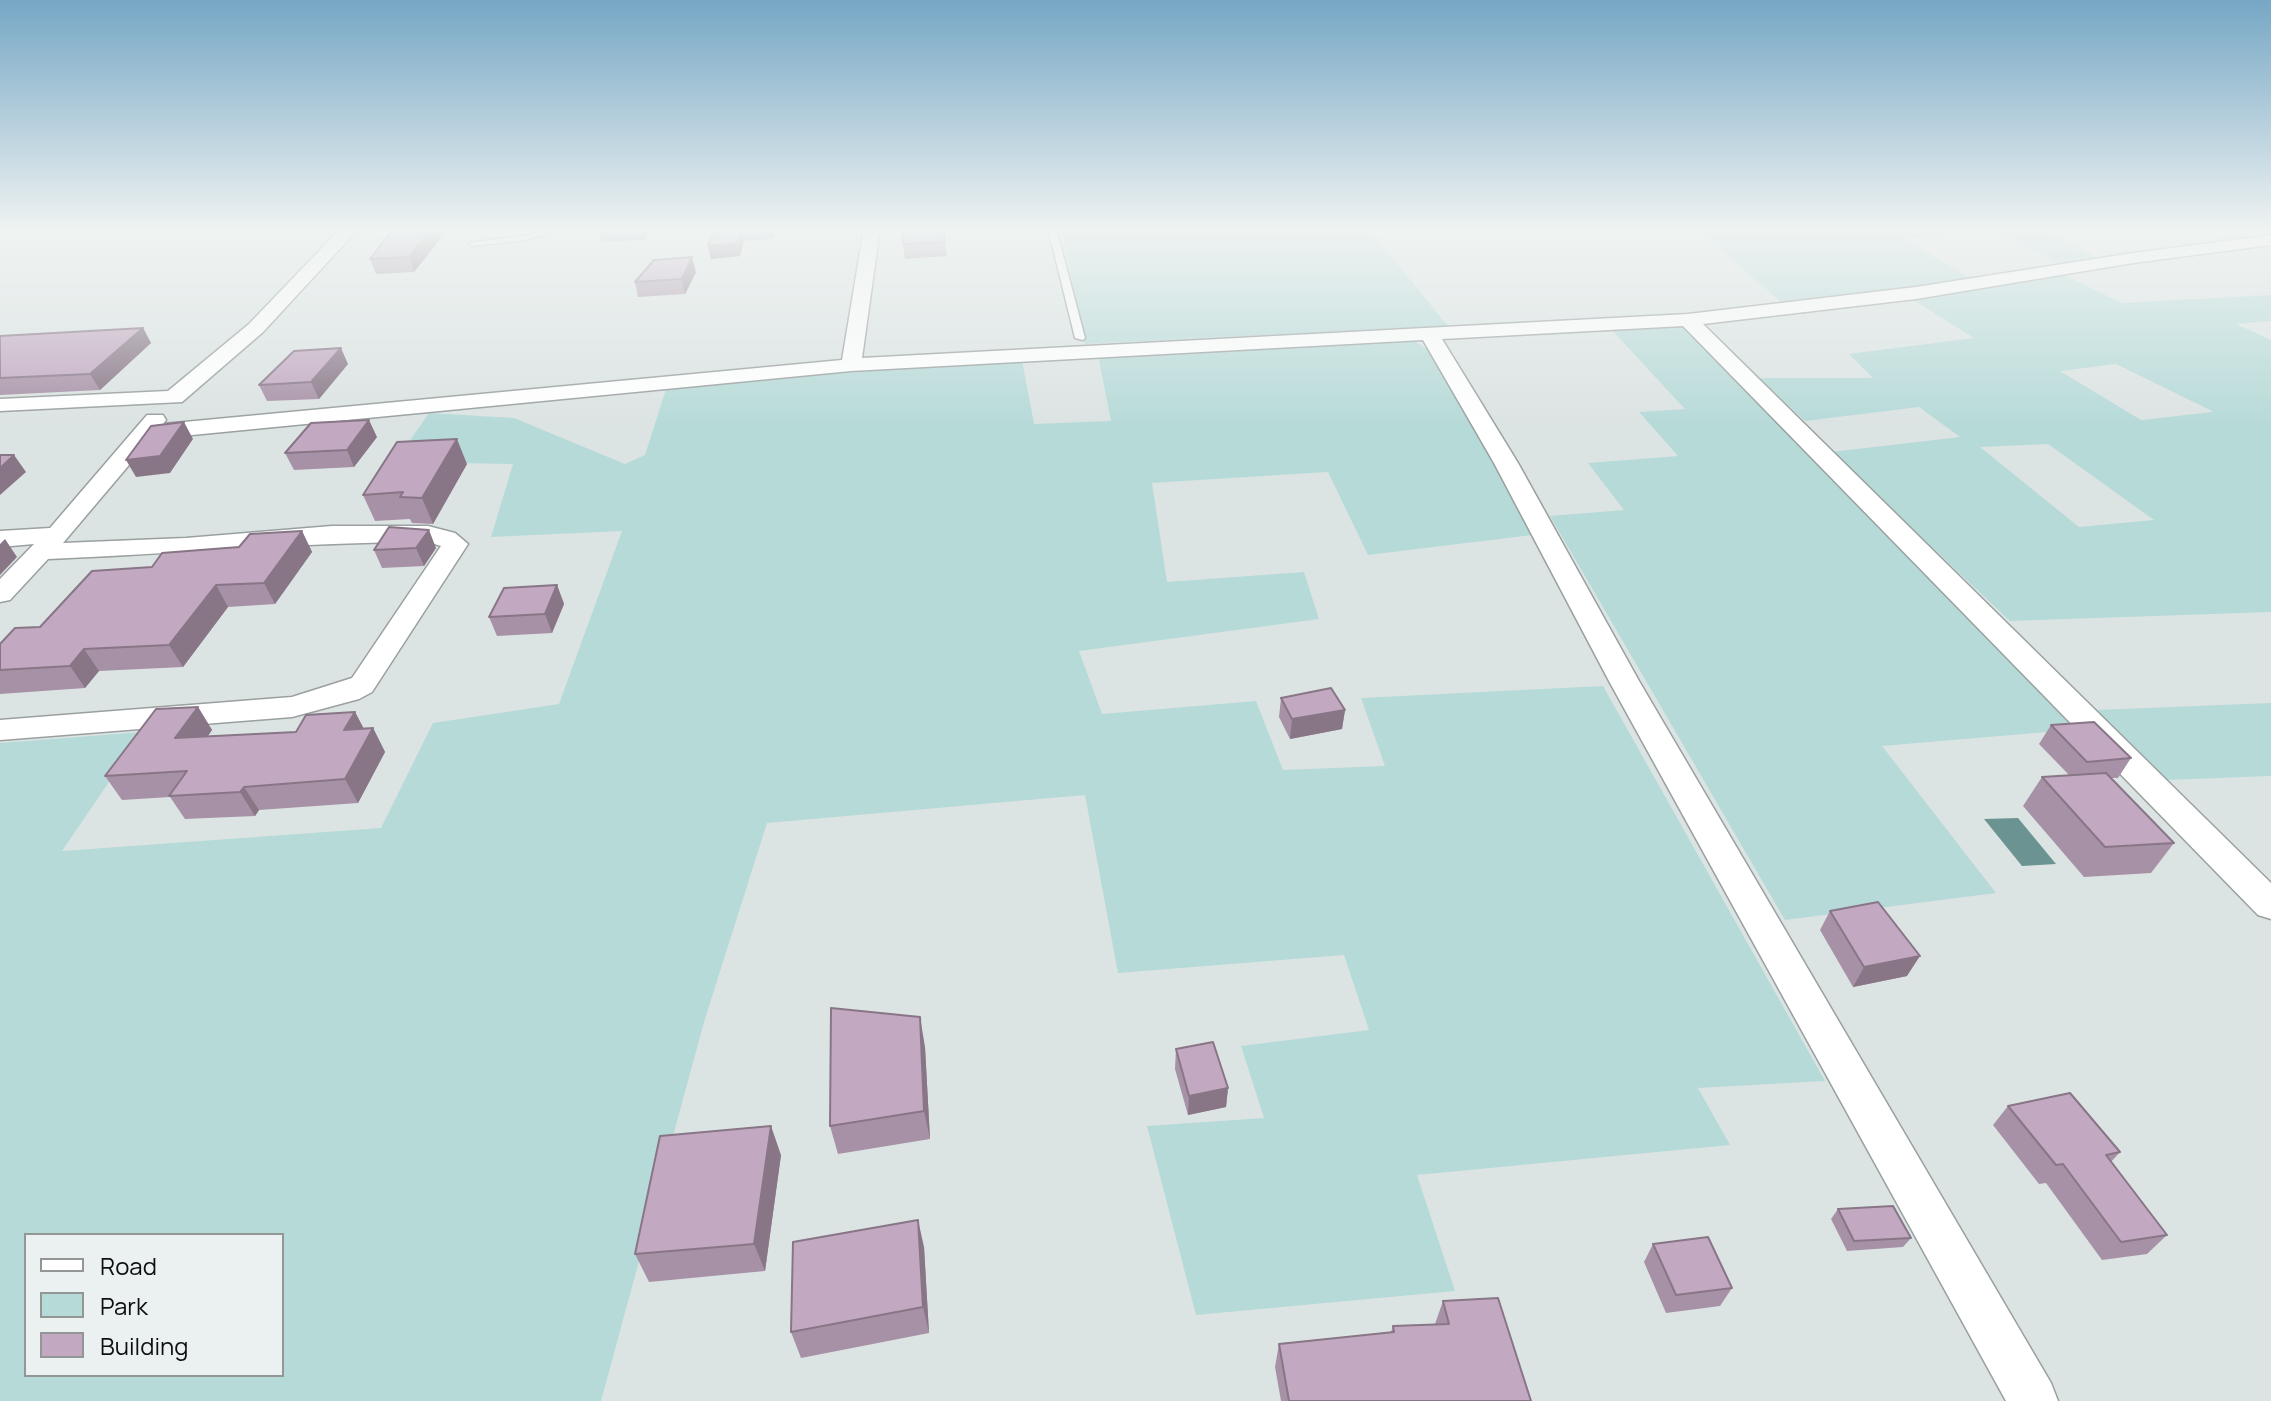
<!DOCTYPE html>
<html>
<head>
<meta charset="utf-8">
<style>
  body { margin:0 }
  #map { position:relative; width:2271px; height:1401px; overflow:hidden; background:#dce4e3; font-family:Manrope,sans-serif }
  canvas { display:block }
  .legend { position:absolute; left:24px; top:1233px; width:260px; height:144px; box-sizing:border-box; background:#eaf1f0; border:2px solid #929796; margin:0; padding:10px 14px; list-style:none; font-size:24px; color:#0e1010 }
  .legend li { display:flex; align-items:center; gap:16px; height:40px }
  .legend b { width:40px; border:2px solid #929796 }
</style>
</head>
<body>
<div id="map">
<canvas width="2271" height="1401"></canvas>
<ul class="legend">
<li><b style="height:10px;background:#fff"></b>Road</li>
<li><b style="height:22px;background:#b6dad8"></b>Park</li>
<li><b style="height:22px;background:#c2a9c1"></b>Building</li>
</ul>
</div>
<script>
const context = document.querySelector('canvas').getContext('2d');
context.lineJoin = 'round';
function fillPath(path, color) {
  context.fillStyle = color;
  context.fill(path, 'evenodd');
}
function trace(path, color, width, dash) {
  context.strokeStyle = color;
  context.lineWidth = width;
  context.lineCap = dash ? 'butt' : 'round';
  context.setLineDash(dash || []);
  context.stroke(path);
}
fillPath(new Path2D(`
  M1138,228H1368L1448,326L1085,344L1062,232Z
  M1695,228H1983L1905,239L1972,279L1786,306Z
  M1993,228H2043L2099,259L2060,265Z
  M2062,274L2122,303L2271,295V321L2236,324L2271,340V612L2010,621L1831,452L1960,437L1919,407L1805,421L1759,378H1873L1849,354L1974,338L1910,298ZM2116,364L2212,411V412L2141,420L2060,371ZM2048,444L2154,520L2079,527L1980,447Z
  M1681,323L2083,729L1882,746L1996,893L1785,920L1550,516L1624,510L1588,463L1678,456L1639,412L1685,409L1608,326Z
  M1388,338L1416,342L1433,353L1532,535L1368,555L1328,472L1152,483L1167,582L1304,572L1319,619L1079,651L1102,714L1256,701L1283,770L1385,766L1361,698L1603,686L1825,1081L1698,1088L1730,1145L1417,1175L1455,1291L1196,1315L1147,1126L1264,1118L1241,1046L1369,1030L1344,955L1118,973L1085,795L767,823L704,1022L601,1401H0V743L143,732L62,851L381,828L433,723L559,704L622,531L491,537L513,464L395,462L429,413L514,418L625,464L645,455L667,386L1022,360L1034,424L1111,421L1098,355ZM26,1235H282V1375H26Z
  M2271,703V776L2167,780L2096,710Z`), '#b6dad8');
fillPath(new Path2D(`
  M2018,818L2056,864L2022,866L1984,819Z`), '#6b9391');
const service = new Path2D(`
  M553,228H567L525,240L473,246L469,244L473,242L525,236Z
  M1048,228H1056L1085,338L1083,340L1075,338Z`);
const minor = new Path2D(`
  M341,228H359L263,332L182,402L0,411V399L168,391L249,324Z
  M864,228H880L862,358L1688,314L1916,287L2133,253L2271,235V245L2133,263L1916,299L1703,324L2271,883V919L2258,915L1683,326L1442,339L1518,463L1639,681L2051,1383L2058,1401H2006L1609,681L1494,463L1423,340L851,371L151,439L63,543L186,538L332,526H428L455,533L468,544L372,692L359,699L292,717L0,740V720L292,697L352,678L441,546L428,542C301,542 175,554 48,559L10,600L0,602V579L34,544L0,547V531L50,528L147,415H163L166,420L163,424L842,360Z`);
trace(service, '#99a09f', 3);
trace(minor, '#99a09f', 3);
fillPath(service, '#fff');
fillPath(minor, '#fff');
fillPath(new Path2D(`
  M449,228L414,272L376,274L370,259Z
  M598,228H650L645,240L601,242Z
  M715,228H776L774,239L744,241L740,256L711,259Z
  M943,228L947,256L905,259L903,244Z
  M696,272L685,294L638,297L635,282Z
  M143,328L151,343L100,390L0,395V336Z
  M348,364L319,399L267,401L259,385Z
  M377,437L354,467L294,470L285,453Z
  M467,464L433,524L412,523L410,519L375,521L363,495Z
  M389,527L436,548L424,566L382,568L374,550Z
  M302,531L312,552L275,604L228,607L183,667L99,671L85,688L0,694V644L40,627L152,567L239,547Z
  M557,585L564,604L552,633L497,636L489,617Z
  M1281,698L1345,710L1342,729L1290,739L1279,717Z
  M198,707L212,730L208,736L296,732L355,712L364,729L373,728L385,752L358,803L259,810L255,816L185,819L170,797L122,800L105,776Z
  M2051,725L2131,758L2118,778H2111L2174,843L2151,873L2084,877L2023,806L2042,777L2069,775L2039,744Z
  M1830,911L1907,976L1853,987L1820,930Z
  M925,1047L930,1139L838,1154L830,1126Z
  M1176,1049L1228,1088L1226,1107L1188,1115L1175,1069Z
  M2008,1106L2120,1152L2111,1162L2167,1235L2147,1254L2102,1260L2046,1183L2039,1184L1993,1125Z
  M781,1155L765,1271L649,1282L635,1254Z
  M1838,1209L1911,1238L1903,1247L1847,1251L1831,1219Z
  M1653,1244L1732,1288L1720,1306L1666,1313L1644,1262Z
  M924,1247L929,1333L801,1358L791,1332Z
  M1443,1301L1531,1401H1281L1275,1367L1279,1344L1391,1332L1393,1326L1435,1324Z`), '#a791a6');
fillPath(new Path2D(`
  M433,228H449L414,272L409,257Z
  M642,228H650L645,240Z
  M742,228L744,241L740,256L711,259L708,246Z
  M772,228H776L774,239Z
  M692,257L696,272L685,294L682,279Z
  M143,328L151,343L100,390L90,374Z
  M341,348L348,364L319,399L311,382Z
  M369,420L377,437L354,467L347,450Z
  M184,422L193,439L170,473L136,477L126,460Z
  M457,439L467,464L433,524L422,498Z
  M14,455L26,472L0,495V468Z
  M429,530L436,548L424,566L416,548Z
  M302,531L312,552L275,604L264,583Z
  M5,539L17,557L0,575V544Z
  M216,585L228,607L183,667L169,645Z
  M557,585L564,604L552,633L545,614Z
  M84,649L99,671L85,688L70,666Z
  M198,707L212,730L190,761L175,738Z
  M1345,710L1342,729L1290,739L1292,719Z
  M355,712L367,735L344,730Z
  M373,728L385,752L358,803L345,779Z
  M244,787L259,810L255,816L240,792Z
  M1920,956L1907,976L1853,987L1864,967Z
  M920,1017L925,1047L930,1139L924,1111Z
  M1228,1088L1226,1107L1188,1115L1189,1096Z
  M771,1126L781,1155L765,1271L754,1244Z
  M918,1220L924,1247L929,1333L923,1307Z`), '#887687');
const building = new Path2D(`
  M394,228H433L409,257L370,259Z
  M715,228H742L738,243L708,246Z
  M902,228H943L945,242L903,244Z
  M692,257L682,279L635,282L654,260Z
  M143,328L90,374L0,378V336Z
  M341,348L311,382L259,385L294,351Z
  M369,420L347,450L285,453L311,423Z
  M184,422L160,456L126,460L151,426Z
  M457,439L422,498L400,497L403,492L363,495L397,442Z
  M0,455H14L0,468Z
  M389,527L429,530L416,548L374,550Z
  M302,531L264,583L216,585L169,645L84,649L70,666L0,670V644L15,628L40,627L92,571L152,567L162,553L239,547L250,534Z
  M557,585L545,614L489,617L504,588Z
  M1331,688L1345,710L1292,719L1281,698Z
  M198,707L175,738L296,732L306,715L355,712L344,730L373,728L345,779L244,787L240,792L169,796L187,771L105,776L156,709Z
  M2094,722L2131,758L2087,762L2051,725Z
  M2106,773L2174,843L2105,847L2042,777Z
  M1878,902L1920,956L1864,967L1830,911Z
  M831,1008L920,1017L924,1111L830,1126Z
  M1213,1042L1228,1088L1189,1096L1176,1049Z
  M2070,1093L2120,1152L2106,1155L2167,1235L2121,1242L2063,1164L2056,1165L2008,1106Z
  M771,1126L754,1244L635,1254L660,1136Z
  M1893,1206L1911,1238L1854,1241L1838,1209Z
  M918,1220L923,1307L791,1332L793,1242Z
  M1708,1237L1732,1288L1676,1295L1653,1244Z
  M1498,1298L1531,1401H1289L1279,1344L1394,1332L1393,1326L1449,1324L1443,1301Z`);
fillPath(building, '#c2a9c1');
trace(building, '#887687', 2);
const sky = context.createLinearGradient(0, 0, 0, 425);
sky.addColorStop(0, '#76a7c5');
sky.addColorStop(0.54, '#eff3f2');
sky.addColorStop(1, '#eff3f200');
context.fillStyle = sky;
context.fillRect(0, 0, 2271, 425);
</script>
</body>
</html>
